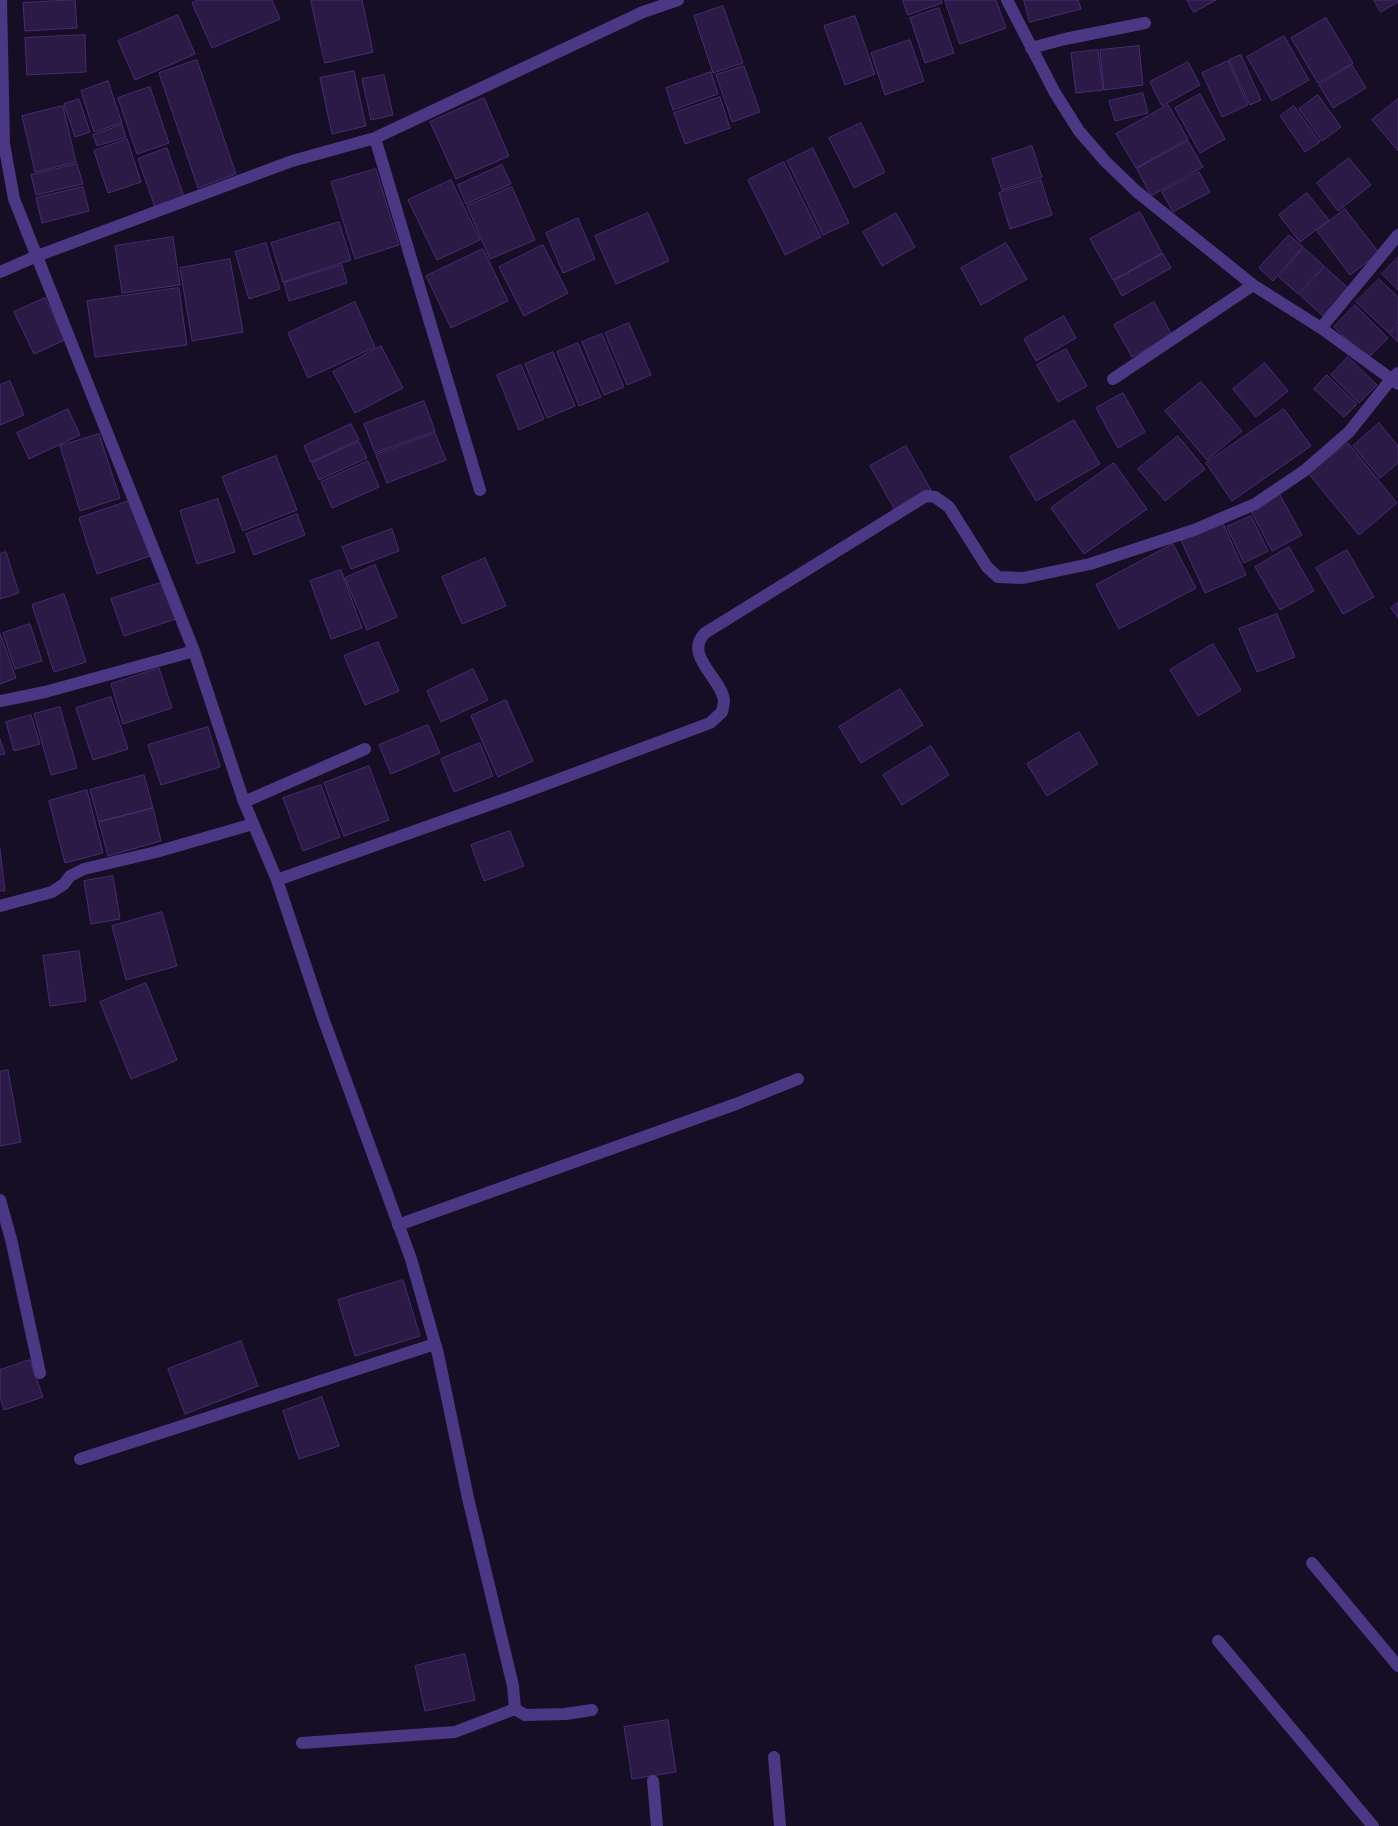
<!DOCTYPE html>
<html>
<head>
<meta charset="utf-8">
<style>
  body { margin:0 }
  canvas { display:block; background:#160e24 }
</style>
</head>
<body>
<canvas width="1398" height="1826"></canvas>
<script>
const context = document.querySelector('canvas').getContext('2d');
context.lineJoin = 'round';
function fillPath(path, color) {
  context.fillStyle = color;
  context.fill(path, 'evenodd');
}
function trace(path, color, width, dash) {
  context.strokeStyle = color;
  context.lineWidth = width;
  context.lineCap = dash ? 'butt' : 'round';
  context.setLineDash(dash || []);
  context.stroke(path);
}
const building = new Path2D(`
  M75,0L77,28L25,31L23,3Z
  M198,0H272L280,19L212,48L192,3Z
  M311,0H362L373,52L325,63Z
  M903,0H941L942,3L908,15Z
  M945,0H996L1006,28L960,44Z
  M1024,0H1078L1081,9L1030,22Z
  M1187,0H1216L1194,12Z
  M1374,0H1398V2L1381,12Z
  M723,6L743,63L713,73L694,16Z
  M939,8L954,53L925,63L910,18Z
  M178,15L195,54L135,80L118,41Z
  M855,16L875,74L845,85L824,26Z
  M1326,18L1353,63L1318,83L1291,38Z
  M85,35L86,72L27,75L25,38Z
  M1284,36L1309,80L1272,101L1247,57Z
  M910,40L924,81L885,95L871,53Z
  M1139,46L1143,85L1104,90L1100,50Z
  M1098,50L1103,90L1076,93L1071,53Z
  M1241,55L1261,100L1250,105L1229,60Z
  M197,60L236,174L198,188L159,73Z
  M1228,61L1248,105L1222,117L1202,73Z
  M1188,62L1200,85L1162,106L1150,82Z
  M1352,65L1366,88L1333,108L1319,85Z
  M744,66L760,112L732,122L716,75Z
  M354,71L366,126L332,134L320,78Z
  M711,72L718,94L673,110L666,88Z
  M384,75L393,115L371,120L362,79Z
  M108,81L122,123L94,132L81,91Z
  M150,87L169,143L137,154L118,98Z
  M1143,93L1148,113L1115,121L1109,101Z
  M1200,94L1225,139L1200,153L1175,108Z
  M1318,95L1341,127L1322,141L1299,109Z
  M720,97L730,128L685,144L674,113Z
  M484,98L509,156L456,179L430,122Z
  M79,99L90,132L75,137L64,104Z
  M1398,99V151L1372,120Z
  M1168,105L1188,139L1136,168L1116,134Z
  M63,106L76,162L35,172L22,116Z
  M1294,106L1320,142L1305,152L1280,116Z
  M861,123L885,172L854,188L829,138Z
  M122,125L126,137L97,146L93,135Z
  M127,139L141,182L108,193L94,151Z
  M1188,141L1203,167L1151,196L1137,169Z
  M1032,146L1042,177L1002,190L992,159Z
  M167,148L184,197L155,207L138,159Z
  M813,148L849,223L823,235L787,161Z
  M1349,158L1371,185L1338,211L1317,183Z
  M784,162L821,237L785,255L748,180Z
  M77,164L83,184L36,195L31,175Z
  M502,165L511,184L466,204L458,185Z
  M376,169L399,245L355,259L331,182Z
  M1199,172L1210,192L1173,212L1162,192Z
  M451,180L480,240L437,260L408,200Z
  M1041,180L1052,215L1010,229L999,193Z
  M83,187L89,211L42,223L36,198Z
  M512,187L535,240L490,259L467,206Z
  M1307,193L1329,220L1300,242L1279,215Z
  M1345,209L1379,253L1350,275L1317,231Z
  M1140,212L1162,253L1113,280L1090,239Z
  M648,213L669,261L616,284L595,236Z
  M896,213L915,247L882,266L863,232Z
  M578,218L595,259L563,273L546,233Z
  M339,222L351,260L283,282L271,243Z
  M1289,235L1303,247L1273,281L1259,268Z
  M173,237L180,285L122,293L115,246Z
  M266,243L280,289L249,299L235,252Z
  M1006,243L1027,279L981,305L961,268Z
  M543,245L568,293L524,316L499,267Z
  M1304,248L1324,266L1298,294L1279,277Z
  M483,249L508,301L451,328L426,276Z
  M1163,254L1171,268L1122,296L1114,281Z
  M1398,257V290L1382,274Z
  M230,259L243,332L192,341L180,268Z
  M342,265L347,283L289,301L284,283Z
  M1325,267L1348,288L1323,316L1300,295Z
  M1379,279L1398,297V323L1389,333L1356,302Z
  M179,288L187,345L95,357L87,301Z
  M45,298L65,340L34,354L14,312Z
  M355,302L375,347L308,378L288,333Z
  M1154,302L1172,335L1132,357L1114,325Z
  M1355,305L1388,338L1367,359L1334,327Z
  M1064,316L1076,338L1036,361L1024,339Z
  M629,323L651,375L627,385L605,333Z
  M1398,326V342L1390,334Z
  M602,334L624,387L604,395L582,342Z
  M578,343L601,397L579,406L557,352Z
  M381,346L403,388L355,413L333,372Z
  M1066,349L1087,386L1058,402L1037,365Z
  M553,352L575,406L547,418L525,364Z
  M1348,357L1377,385L1359,403L1331,375Z
  M1265,363L1288,391L1256,417L1233,389Z
  M521,365L544,419L519,430L497,375Z
  M1327,375L1357,404L1344,417L1314,389Z
  M10,381L24,415L0,425V385Z
  M1201,382L1242,431L1207,460L1165,411Z
  M1123,393L1145,432L1118,448L1096,408Z
  M424,401L435,431L375,453L364,424Z
  M68,409L80,435L29,459L17,433Z
  M1284,409L1311,446L1232,501L1206,463Z
  M1074,420L1100,464L1036,501L1010,457Z
  M1379,423L1398,446V463L1380,478L1353,446Z
  M351,424L359,440L311,462L304,446Z
  M435,433L446,460L387,483L376,455Z
  M99,434L120,498L80,511L60,446Z
  M1178,436L1205,469L1165,501L1138,469Z
  M359,442L367,458L319,480L312,463Z
  M1348,443L1397,503L1359,535L1309,474Z
  M906,446L931,490L895,510L870,466Z
  M276,456L297,510L243,531L222,477Z
  M368,461L379,487L332,508L321,482Z
  M1114,463L1147,509L1084,554L1051,508Z
  M1280,495L1302,535L1272,551L1251,511Z
  M218,499L235,552L197,564L180,511Z
  M132,500L150,556L97,574L79,518Z
  M297,514L305,535L254,555L246,534Z
  M1251,516L1268,551L1244,563L1227,527Z
  M1222,521L1246,575L1205,593L1181,540Z
  M392,529L399,551L351,569L342,547Z
  M1173,544L1196,588L1119,629L1096,585Z
  M1289,547L1314,591L1280,610L1255,567Z
  M1347,550L1374,597L1343,614L1316,568Z
  M6,552L19,593L0,599V554Z
  M485,558L506,606L462,624L442,577Z
  M375,565L397,617L367,630L345,578Z
  M341,570L362,628L331,639L310,581Z
  M163,582L176,619L124,636L111,599Z
  M64,594L86,662L54,672L32,605Z
  M1398,602V618L1391,608Z
  M1277,614L1295,657L1257,672L1239,629Z
  M30,624L42,661L15,669L3,633Z
  M0,633L16,678L0,684Z
  M378,642L399,691L365,705L344,656Z
  M1213,644L1241,690L1198,716L1170,670Z
  M159,668L172,708L123,724L111,684Z
  M473,669L488,700L441,722L427,691Z
  M900,689L923,725L861,763L839,727Z
  M111,697L128,749L93,760L76,708Z
  M506,700L533,761L498,777L471,716Z
  M60,707L77,768L51,775L34,714Z
  M31,715L40,744L14,751L6,722Z
  M428,725L440,753L391,774L379,745Z
  M208,727L220,767L161,785L148,745Z
  M1079,732L1098,764L1047,796L1027,764Z
  M0,739L5,754L0,755Z
  M480,743L493,776L454,792L441,759Z
  M931,746L949,775L902,805L883,775Z
  M369,766L389,820L344,836L324,783Z
  M144,775L153,808L99,822L90,790Z
  M321,785L340,837L303,851L283,798Z
  M87,790L103,853L65,863L49,801Z
  M153,808L161,841L108,856L99,822Z
  M510,831L524,866L484,881L471,845Z
  M0,849L5,891H0Z
  M113,876L120,919L91,924L84,881Z
  M162,912L177,966L126,980L112,926Z
  M79,951L86,1001L50,1006L43,956Z
  M146,983L177,1060L131,1079L100,1002Z
  M8,1070L21,1142L0,1146V1072Z
  M403,1280L420,1336L355,1356L338,1300Z
  M241,1341L258,1386L185,1414L168,1369Z
  M30,1360L43,1397L4,1410L0,1397V1370Z
  M322,1397L339,1446L299,1459L283,1411Z
  M465,1654L475,1700L425,1711L415,1666Z
  M668,1720L676,1772L632,1779L624,1727Z`);
fillPath(building, '#2b1a45');
trace(building, '#472b72', 1);
trace(new Path2D(`
  M398,1225L736,1104L798,1079
  M302,1743L455,1732L515,1709`), '#4a3884', 12);
trace(new Path2D(`
  M1,0L4,144L14,199L194,651L244,802L277,880L323,1018L411,1259L438,1354L468,1498L513,1686L515,1709L525,1715L565,1714L592,1710
  M1007,0L1055,93L1079,131L1105,161L1136,191L1253,285L1321,328L1398,384
  M1031,48L1065,39L1145,23
  M375,138L480,490
  M0,272L37,256L292,161L375,138L643,12L678,0
  M1321,328L1398,235
  M1113,379L1253,285
  M0,701L45,692L194,651
  M244,802L365,749
  M277,880L525,792L710,723L722,712C723,708 724,704 724,700C721,678 683,655 705,633L926,496L935,497L949,507L987,567L998,577L1023,578L1090,564L1194,530L1255,504L1304,471L1349,432L1392,378L1398,373
  M0,906L52,892L64,884L70,876L84,869L156,852L253,824
  M0,1200L11,1239L40,1373
  M80,1459L435,1344
  M1312,1563L1398,1666
  M1218,1641L1373,1826
  M774,1757L780,1826
  M653,1781L657,1826`), '#4a3884', 12);
</script>
</body>
</html>
